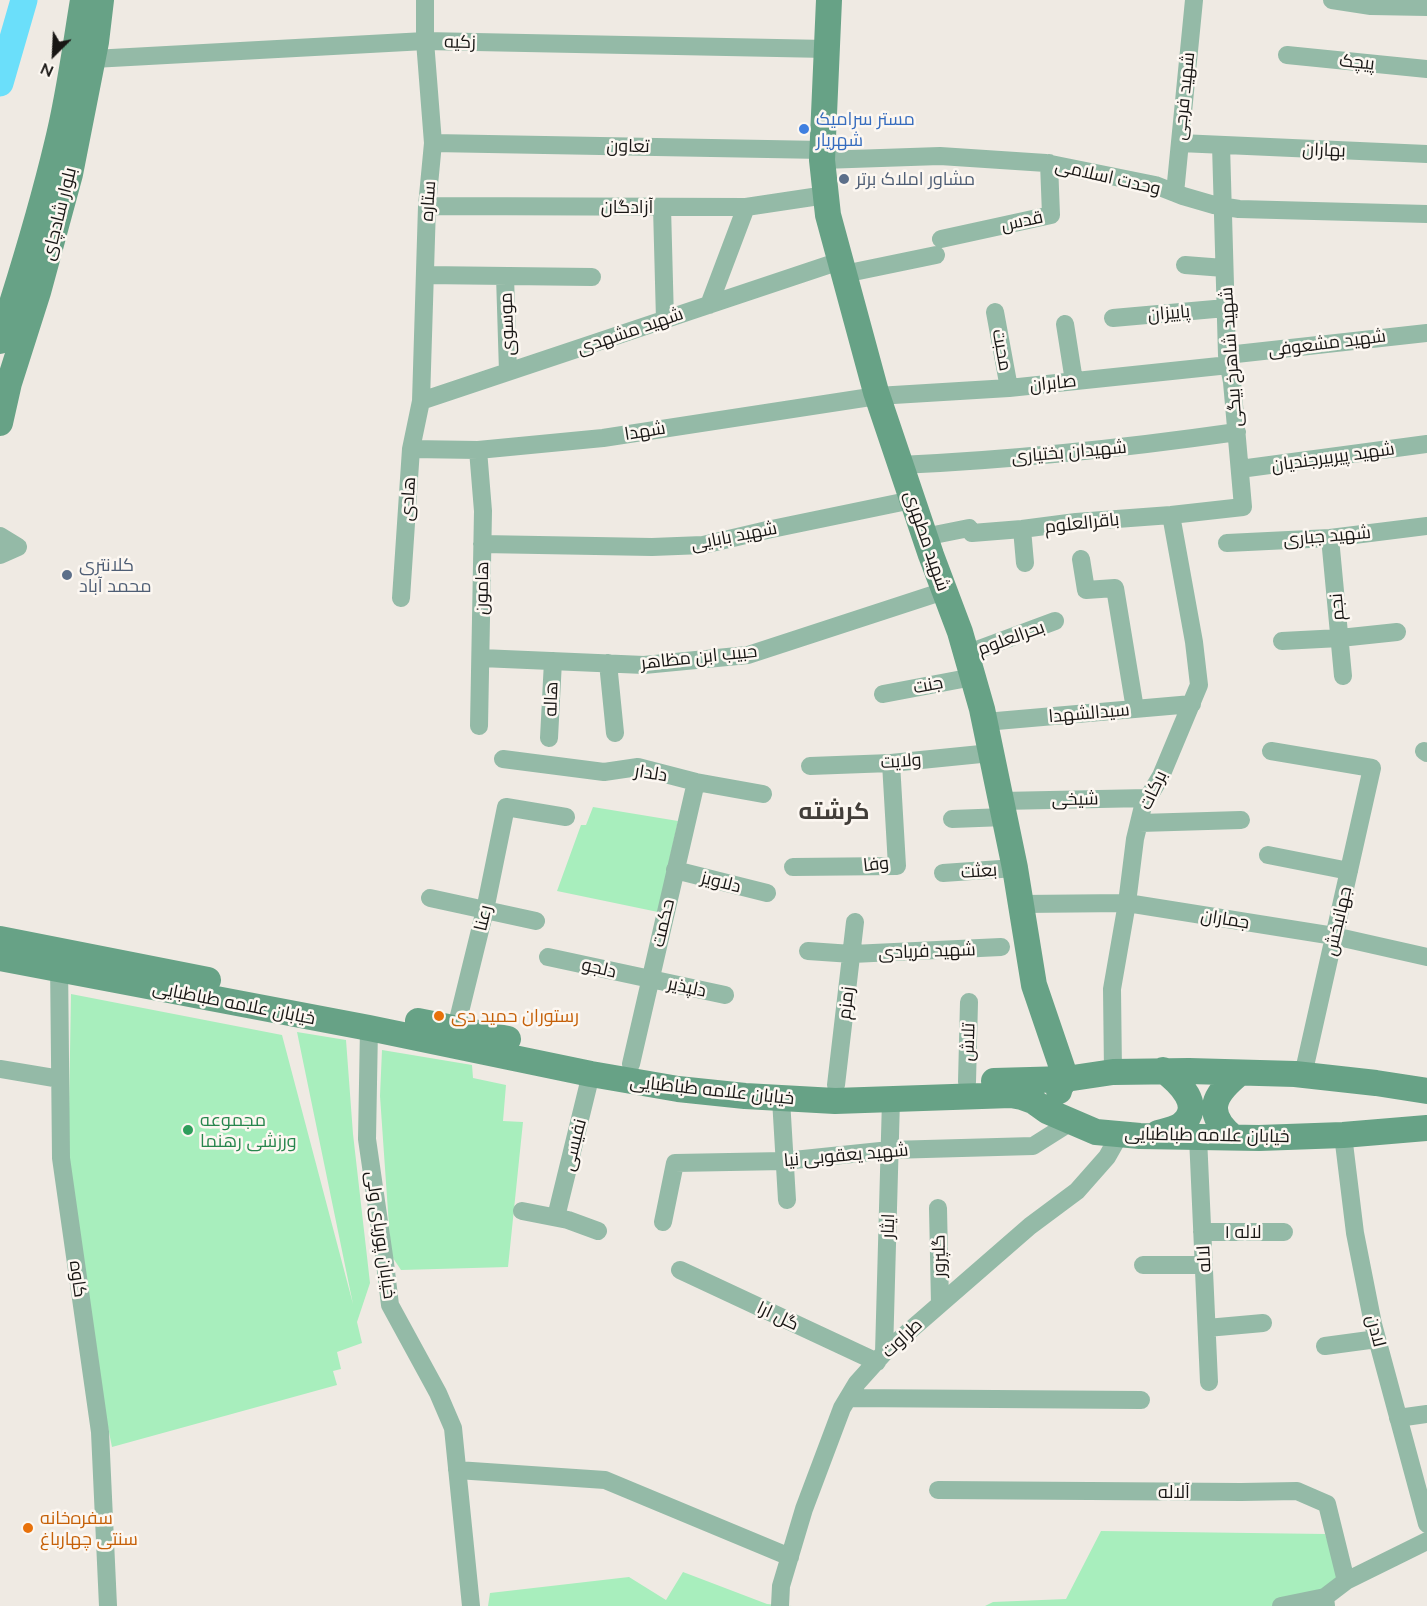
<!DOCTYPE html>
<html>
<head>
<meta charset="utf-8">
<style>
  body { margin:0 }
  #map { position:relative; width:1427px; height:1606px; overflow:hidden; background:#efeae3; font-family:Lato,sans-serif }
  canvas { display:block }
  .north { position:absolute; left:24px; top:24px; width:60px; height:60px; -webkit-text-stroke:4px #fcf7f1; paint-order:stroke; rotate:204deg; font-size:16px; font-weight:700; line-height:24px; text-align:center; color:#181614 }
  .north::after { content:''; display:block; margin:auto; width:21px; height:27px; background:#181614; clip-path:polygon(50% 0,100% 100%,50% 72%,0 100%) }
</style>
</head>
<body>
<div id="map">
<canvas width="1427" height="1606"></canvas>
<div class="north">N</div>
</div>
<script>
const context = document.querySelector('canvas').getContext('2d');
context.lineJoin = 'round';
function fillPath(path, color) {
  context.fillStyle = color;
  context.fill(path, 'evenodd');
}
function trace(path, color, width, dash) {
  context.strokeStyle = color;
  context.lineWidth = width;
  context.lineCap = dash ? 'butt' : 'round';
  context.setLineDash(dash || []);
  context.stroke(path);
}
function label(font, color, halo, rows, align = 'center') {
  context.font = font + ' Lato,Cairo,sans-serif';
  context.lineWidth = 5;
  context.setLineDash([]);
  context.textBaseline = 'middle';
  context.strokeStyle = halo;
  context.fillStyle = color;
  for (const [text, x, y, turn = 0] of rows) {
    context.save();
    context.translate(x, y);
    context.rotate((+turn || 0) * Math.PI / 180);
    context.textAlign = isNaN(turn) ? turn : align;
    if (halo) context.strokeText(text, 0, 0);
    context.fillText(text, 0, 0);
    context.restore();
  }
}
fillPath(new Path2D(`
  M593,807L678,821L658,912L557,891L581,825H586Z
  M71,994L282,1035L353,1304L297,1032L346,1040L353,1134L370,1283L357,1322L362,1343L337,1352L341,1369L333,1371L337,1385L112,1447L67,1225Z
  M382,1050L472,1065L473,1078L506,1085L503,1121L523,1122L508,1267L401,1270L391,1255L380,1096Z
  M1101,1531L1325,1534L1341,1579L1322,1606H985L993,1602L1066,1599Z
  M683,1572L767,1604L792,1606H488L490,1593L629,1577L666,1600Z`), '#a8eebd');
trace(new Path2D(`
  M0,83L24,0`), '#6bdffa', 27);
trace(new Path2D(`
  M1332,0L1371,6L1427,7
  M1287,55L1427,69
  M93,59L425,41L827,49
  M433,143L823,150
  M1180,143L1427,154
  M822,160L940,156L1046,163L1155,185L1183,196L1214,205L1239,209L1427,214
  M1175,193L1194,0
  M427,206L746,207L826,195
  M662,207L665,320
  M941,239L1051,215L1049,163
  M1185,265L1224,268
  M844,274L936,255
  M425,275L592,277
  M505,276L508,372
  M709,305L746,207
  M995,312L1009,388
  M1113,318L1226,308
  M1065,324L1074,381
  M1227,355L1427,333
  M421,401L840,261
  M411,449L478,450L603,438L877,396L1009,388L1229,365
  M478,450L483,511L479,726
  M900,465C1013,460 1125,448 1237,432
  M1240,469L1427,444
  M1022,529L1025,563
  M0,536L18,547L0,555
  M924,537L969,528L972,533L1022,529L1076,522L1171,515L1243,507L1232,382L1227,355L1221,145
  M1330,538L1343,676
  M1227,543L1330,538L1427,526
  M482,544L652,547L703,545L767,530L912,500
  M1081,559L1086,590L1115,588L1135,709
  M401,598L411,449L421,401L427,206L433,143L425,41V0
  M1282,641L1340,638L1397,632
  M966,654L1055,621
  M481,658L644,665L748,655L944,591
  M608,663L615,733
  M883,694L973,677
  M985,722L1192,704
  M549,738L553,661
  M1271,751L1372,768L1303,1075
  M1424,751L1427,753
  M503,759L604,772L638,767L696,782L763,794
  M810,766L891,763L991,753
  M1001,801L1148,798
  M952,819L1005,817
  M1140,823L1241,820
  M1268,855L1349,871
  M793,867L897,866L891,763
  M675,870L767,893
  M943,873L1015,868
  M430,898L536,921
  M1021,904L1127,903L1334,936L1427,957
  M808,951L852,954L1001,947
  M548,957L725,995
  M59,960L61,1158L100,1432L108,1606
  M369,1028L367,1139L385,1263L390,1305L438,1393L453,1428L471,1606
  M456,1028L485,910L506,807L566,817
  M631,1064L696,782
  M0,1069L60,1079
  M1113,1072L1112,989L1127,903L1135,839L1143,806L1161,776L1199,685L1194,642L1171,515
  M967,1082L969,1002
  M836,1085L855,922
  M781,1099L787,1200
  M1343,1135L1355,1233L1373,1324L1427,1524
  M1198,1137L1209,1382
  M938,1208L940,1304
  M522,1211L568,1220L598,1231
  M556,1217L591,1074
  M663,1222L675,1163L784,1161L890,1150L1033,1146L1071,1122
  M1202,1232H1284
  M1143,1265H1204
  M680,1270L877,1362
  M1207,1328L1263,1323
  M1325,1346L1377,1339
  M884,1353L891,1100
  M848,1398L1141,1400
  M1398,1418L1427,1414
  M457,1470L605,1480L790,1557
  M938,1490L1241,1492L1297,1491L1327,1504L1346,1581
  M780,1606L781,1586L804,1509L842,1408L857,1383L884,1353L1030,1226L1077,1191L1107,1157L1120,1134
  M1281,1606L1325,1597
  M1326,1606L1325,1597L1346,1581L1427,1541`), '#94baa7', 18);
trace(new Path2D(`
  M829,0L822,160L828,215L876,392L931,555L960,632L982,709L1015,868L1034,985L1066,1079L1060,1087L1059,1091
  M0,341C21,276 41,211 57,144C69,97 75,48 83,0
  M0,423L9,383L38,292L70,174L96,42L101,0
  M0,939L208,980
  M0,958L369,1028L591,1074L678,1089L745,1096L835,1101L1011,1095L1022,1097L1033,1101L1047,1111L1096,1132L1140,1136L1259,1138L1343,1135L1427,1128
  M418,1021L508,1039
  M994,1081L1066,1079L1113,1072L1189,1071L1295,1074L1376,1083L1427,1091
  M1158,1133C1165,1131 1175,1129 1181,1125C1205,1106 1179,1082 1163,1070
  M1233,1137C1203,1112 1214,1094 1240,1073`), '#67a286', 26);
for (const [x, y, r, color] of [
  [804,129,6,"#3f7fe0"],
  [844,179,6,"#5c6f8a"],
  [67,575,6,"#5c6f8a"],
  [439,1016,6,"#e8710a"],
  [188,1130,6,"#2e9e5b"],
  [28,1528,6,"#e8710a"]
]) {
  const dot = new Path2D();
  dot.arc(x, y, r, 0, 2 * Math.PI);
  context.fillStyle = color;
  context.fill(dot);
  trace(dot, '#fcf7f1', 2);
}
label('18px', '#181614', '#fcf7f1', [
  ["زکیه",460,42,1],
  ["پیچک",1357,62,6],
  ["شهید فرجی",1184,96,-84],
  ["تعاون",628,146,1],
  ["بهاران",1324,150,2],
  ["وحدت اسلامی",1108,177,13],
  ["ستاره",428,201,-86],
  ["آزادگان",627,207],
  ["بلوار شادچای",59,214,-76],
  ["قدس",1022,221,-12],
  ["پاییزان",1169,313,-5],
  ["موسوی",507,324,-92],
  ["شهید مشهدی",630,331,-19],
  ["شهید مشعوفی",1327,343,-7],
  ["محبت",1002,350,80],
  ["شهید شاهرخ بیگی",1231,357,-94],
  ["صابران",1053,383,-6],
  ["شهدا",645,431,-9],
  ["شهیدان بختیاری",1069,452,-5],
  ["شهید پیربیرجندیان",1333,457,-8],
  ["هادی",408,499,-86],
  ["باقرالعلوم",1082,523,-6],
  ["شهید بابایی",734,536,-11],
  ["شهید جباری",1327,536,-5],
  ["شهید مطهری",927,541,71],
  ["هامون",482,588,-89],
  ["نجم",1337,607,-95],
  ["بحرالعلوم",1011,638,-20],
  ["حبیب ابن مظاهر",699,657,-6],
  ["جنت",928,685,-11],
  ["هاله",551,699,-88],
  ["سیدالشهدا",1089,713,-5],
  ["ولایت",901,761,-4],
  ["دلدار",651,773,9],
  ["برکات",1153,790,-65],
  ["شیخی",1075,799,-1],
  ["وفا",876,864,-6],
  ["بعثت",979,871,-4],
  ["دلاویز",721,882,14],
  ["رعنا",483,918,-77],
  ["جماران",1225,919,9],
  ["جهانبخش",1338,921,-77],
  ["حکمت",663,923,-77],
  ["شهید فریادی",927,951,-2],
  ["دلجو",599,968,13],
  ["دلپذیر",687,987,12],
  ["خیابان علامه طباطبایی",234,1003,11],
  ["زمزم",846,1003,-83],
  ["تلاش",968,1042,-88],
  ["خیابان علامه طباطبایی",712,1090,6],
  ["خیابان علامه طباطبایی",1207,1135,1],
  ["نفیسی",574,1145,-76],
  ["شهید یعقوبی نیا",846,1155,-5],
  ["ایثار",888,1226,-88],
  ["لاله ۱",1243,1232],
  ["خیابان پوریای ولی",381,1235,82],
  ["گلپرور",939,1256,-91],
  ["لاله",1204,1259,-93],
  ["کاوه",78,1279,82],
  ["گل ارا",778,1316,25],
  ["لادن",1376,1331,76],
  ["طراوت",902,1338,-43],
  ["آلاله",1174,1492]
]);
label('18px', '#366cbe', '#fcf7f1', [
  ["مستر سرامیک",816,119],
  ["شهریار",816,140]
], 'left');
label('18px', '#4e5e75', '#fcf7f1', [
  ["مشاور املاک برتر",856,179],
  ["کلانتری",79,565],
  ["محمد آباد",79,586]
], 'left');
label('18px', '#c56008', '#fcf7f1', [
  ["رستوران حمید دی",451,1016],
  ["سفره‌خانه",40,1518],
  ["سنتی چهارباغ",40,1539]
], 'left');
label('18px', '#27864d', '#fcf7f1', [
  ["مجموعه",200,1120],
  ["ورزشی رهنما",200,1141]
], 'left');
label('bold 24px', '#423e39', '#fcf7f1', [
  ["کرشته",834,811]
]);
</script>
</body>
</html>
